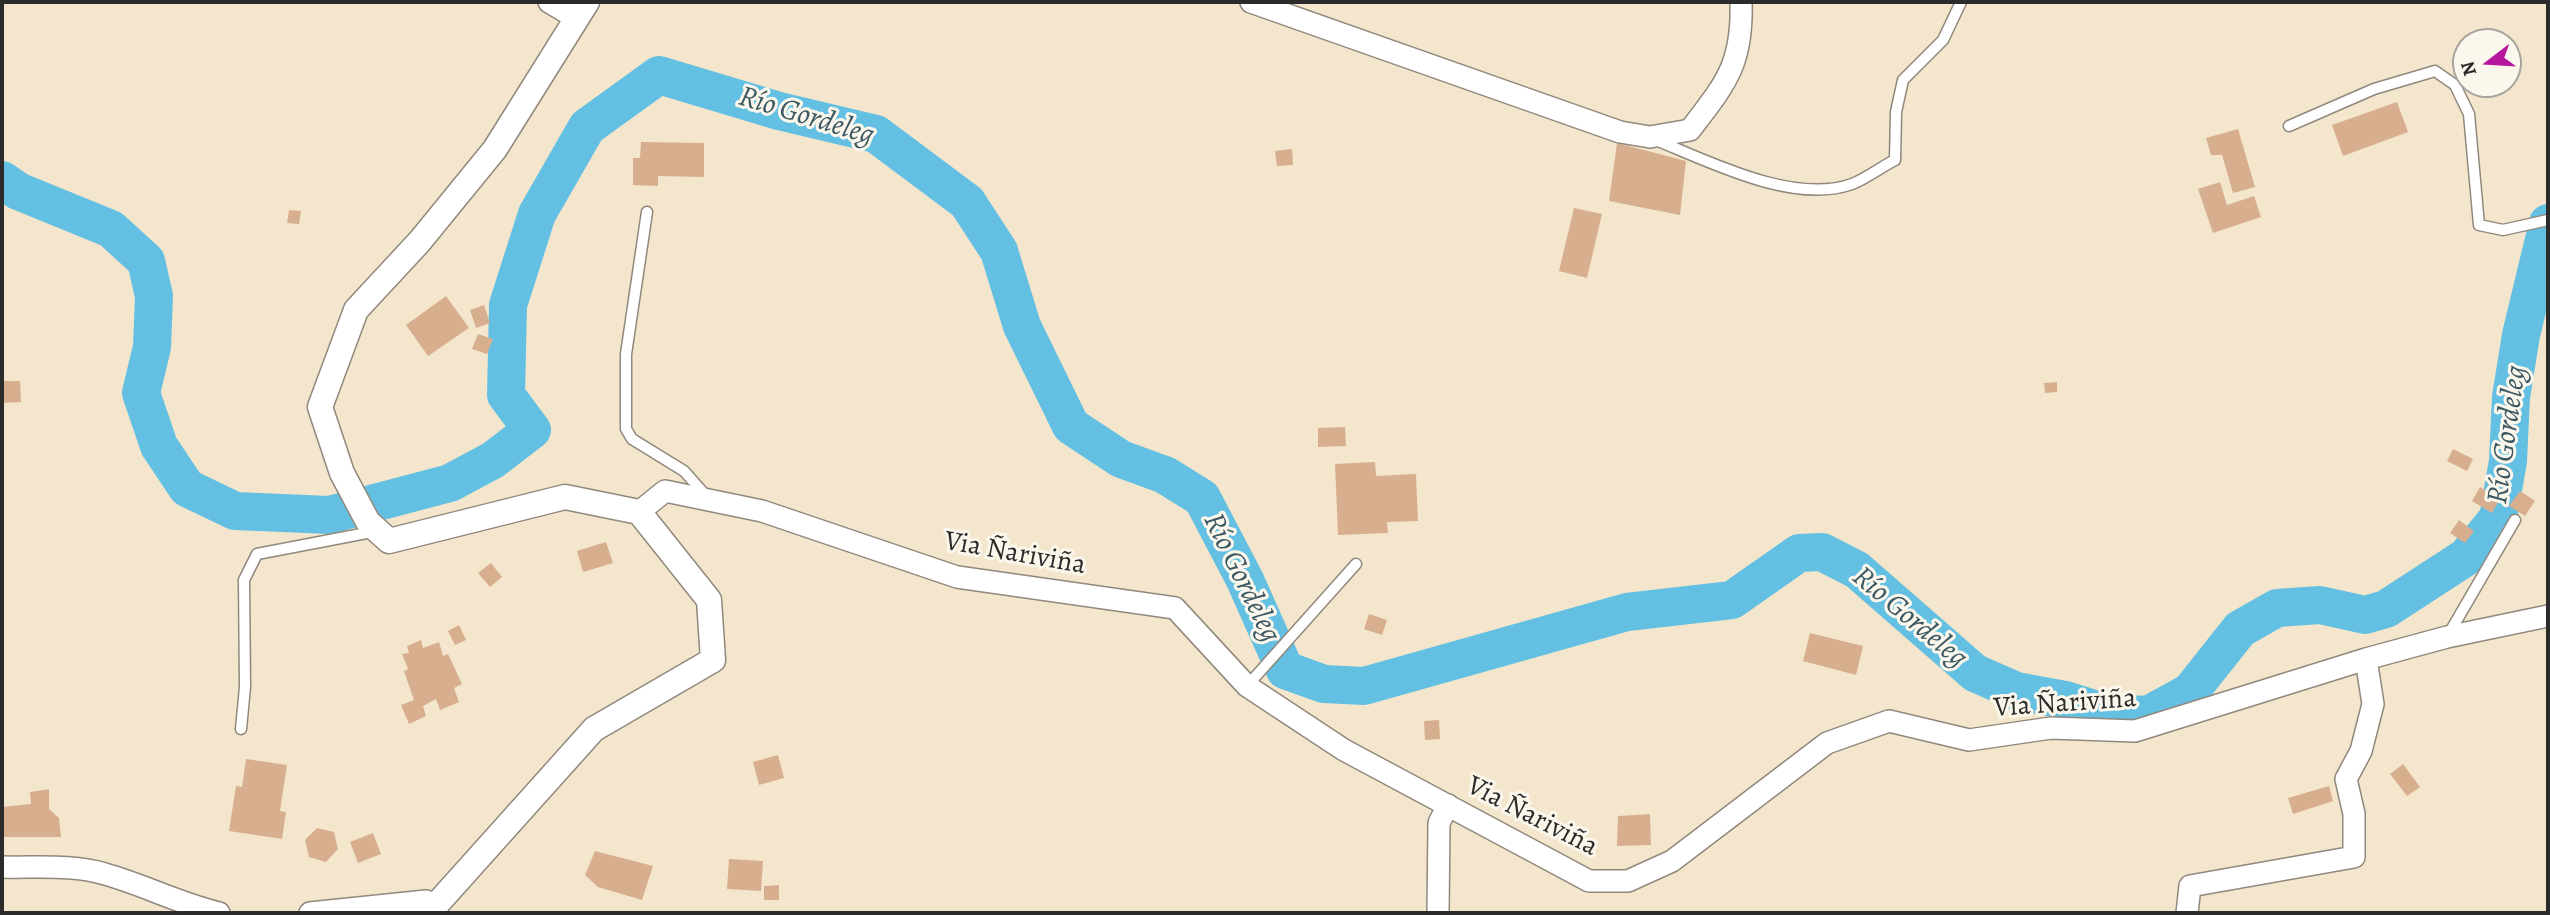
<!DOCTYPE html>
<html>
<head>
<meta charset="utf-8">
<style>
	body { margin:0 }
	#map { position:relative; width:2550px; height:915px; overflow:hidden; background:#f4e6cd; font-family:Alegreya,serif }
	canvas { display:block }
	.frame { position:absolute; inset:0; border:4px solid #2b2b2b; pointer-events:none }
	.north { position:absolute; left:2452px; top:28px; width:70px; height:70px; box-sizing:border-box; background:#fbf7ec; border:2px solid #a8a59f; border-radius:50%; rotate:253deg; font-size:19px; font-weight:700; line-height:28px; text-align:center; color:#2b2b2b }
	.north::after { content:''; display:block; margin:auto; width:24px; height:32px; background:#b5179e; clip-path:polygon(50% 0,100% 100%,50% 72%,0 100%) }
</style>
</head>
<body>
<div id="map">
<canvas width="2550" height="915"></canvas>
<div class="frame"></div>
<div class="north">N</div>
</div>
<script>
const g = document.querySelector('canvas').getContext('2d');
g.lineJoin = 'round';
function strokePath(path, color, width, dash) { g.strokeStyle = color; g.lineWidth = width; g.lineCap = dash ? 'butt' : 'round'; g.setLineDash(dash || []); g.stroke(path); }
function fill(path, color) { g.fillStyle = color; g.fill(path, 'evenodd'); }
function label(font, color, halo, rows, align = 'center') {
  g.font = font + ' Alegreya,serif'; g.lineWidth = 6; g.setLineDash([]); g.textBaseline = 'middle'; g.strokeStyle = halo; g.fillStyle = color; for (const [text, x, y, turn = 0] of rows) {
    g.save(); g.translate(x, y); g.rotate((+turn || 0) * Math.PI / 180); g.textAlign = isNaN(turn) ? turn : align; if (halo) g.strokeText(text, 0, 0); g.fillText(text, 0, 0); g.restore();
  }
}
strokePath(new Path2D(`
	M2,180L18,191L111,229L146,261L154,296L152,347L141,393L159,446L187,488L235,511L329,515L450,483L493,460L532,430L506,395L508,305L537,214L587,127L659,75L779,111L876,134L967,202L999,251L1022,326L1071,426L1121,459L1165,475L1202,498L1245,580L1285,670L1324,684L1364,686L1627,612L1732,600L1799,553L1822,552L1857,570L1975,673L2016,691L2065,700L2116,716L2150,714L2190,692L2240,629L2277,608L2320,605L2365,615L2386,609L2466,557L2498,518L2508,461L2511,397L2521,335L2548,223`), '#64c0e2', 38);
fill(new Path2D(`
	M2397,102L2408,132L2343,156L2332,125Z
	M2238,129L2255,187L2233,193L2222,155H2211L2206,138Z
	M641,142L704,143V177L658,176V186L633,185V158H640Z
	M1617,143L1686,161L1680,215L1609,201Z
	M1292,149L1293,165L1277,166L1275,151Z
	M2220,182L2227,205L2254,196L2261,217L2213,233L2198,189Z
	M1574,208L1602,214L1587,278L1559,271Z
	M289,210L301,211L299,224L287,223Z
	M446,296L469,328L428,356L406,325Z
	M484,305L490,323L476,328L470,310Z
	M478,334L493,339L487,354L472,349Z
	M2,381H20L21,402L2,403Z
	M2057,382V392L2045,393L2044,383Z
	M1345,427L1346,446L1318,447V428Z
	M2453,449L2473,459L2467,471L2447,461Z
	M1375,462L1376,476L1416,474L1418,521L1387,522L1388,533L1338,535L1335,464Z
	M2480,487L2500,499L2492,513L2472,501Z
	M2520,491L2535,501L2525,516L2509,506Z
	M2459,520L2474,531L2465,543L2450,533Z
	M606,542L613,563L583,572L577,551Z
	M491,563L502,577L490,587L478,573Z
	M1369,614L1387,620L1382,635L1364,629Z
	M459,625L466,640L455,645L448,631Z
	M1810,633L1863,646L1856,675L1803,661Z
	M421,640L423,648L439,642L443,656L448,654L462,684L454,688L459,702L440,710L436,699L423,706L426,716L409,724L401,705L414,700L404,671L408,669L402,654L409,653L407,646Z
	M1439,720L1440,739L1425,740L1424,721Z
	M778,755L784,778L759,785L753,762Z
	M246,759L287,765L280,811L286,812L282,839L229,831L236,786L242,787Z
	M2403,764L2420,787L2407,796L2390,774Z
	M2329,786L2333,801L2293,814L2288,798Z
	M49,789V809L59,818L61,837H2V807L31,804L30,792Z
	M1650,814L1651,845L1617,846L1618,816Z
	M317,828L334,832L338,849L326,862L309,857L305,840Z
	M373,833L381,854L358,863L350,842Z
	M595,851L653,866L642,900L598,887L585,875Z
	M729,859L763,861L761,891L727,889Z
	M779,885V900H764V886Z`), '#d7af8f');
const service = new Path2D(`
	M2289,126L2374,89L2435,71L2455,85L2469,114L2479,225L2503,230L2548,220
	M1656,140C1710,162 1794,205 1852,184C1867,178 1881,167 1895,160L1896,112L1903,80L1943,40L1961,2
	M647,212L626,354V429L632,439L684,471L708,498
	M2447,637L2515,520
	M1247,686L1356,564
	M241,729L245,687L244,580L257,554L377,531`);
const minor = new Path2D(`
	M549,2L576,18
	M1251,2L1620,132L1650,137L1690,130C1726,83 1743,64 1741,2
	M639,512L665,491L762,511L957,577L1175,608L1247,686L1344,750L1589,881H1628L1672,861L1827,743L1889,721L1969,740L2051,728L2135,731L2366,659L2447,637L2548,616
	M2,867C35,868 73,864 105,874C144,885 178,903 219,913
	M310,913L426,901L438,906
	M1438,913L1439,823L1448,805
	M2187,913L2190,886L2354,857V814L2346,779L2361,751L2373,704L2366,659`);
const tertiary = new Path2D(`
	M429,913L594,729L713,660L709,600L639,512L565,497L389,541L368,522L342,473L320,407L356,310L420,241L495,149L587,2`);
strokePath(service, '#90887c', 13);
strokePath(minor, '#90887c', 24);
strokePath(tertiary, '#90887c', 27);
strokePath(service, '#fff', 10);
strokePath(minor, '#fff', 21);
strokePath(tertiary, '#fff', 24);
label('28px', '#2b2b2b', '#fbf7ec', [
	["Via Ñariviña",1015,554,10],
	["Via Ñariviña",2065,704,-4],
	["Via Ñariviña",1532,817,27]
]);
label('italic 30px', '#3c5862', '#fbf7ec', [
	["Río Gordeleg",806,117,17],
	["Río Gordeleg",2508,435,-82],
	["Río Gordeleg",1241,578,64],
	["Río Gordeleg",1909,618,40]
]);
</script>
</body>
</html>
